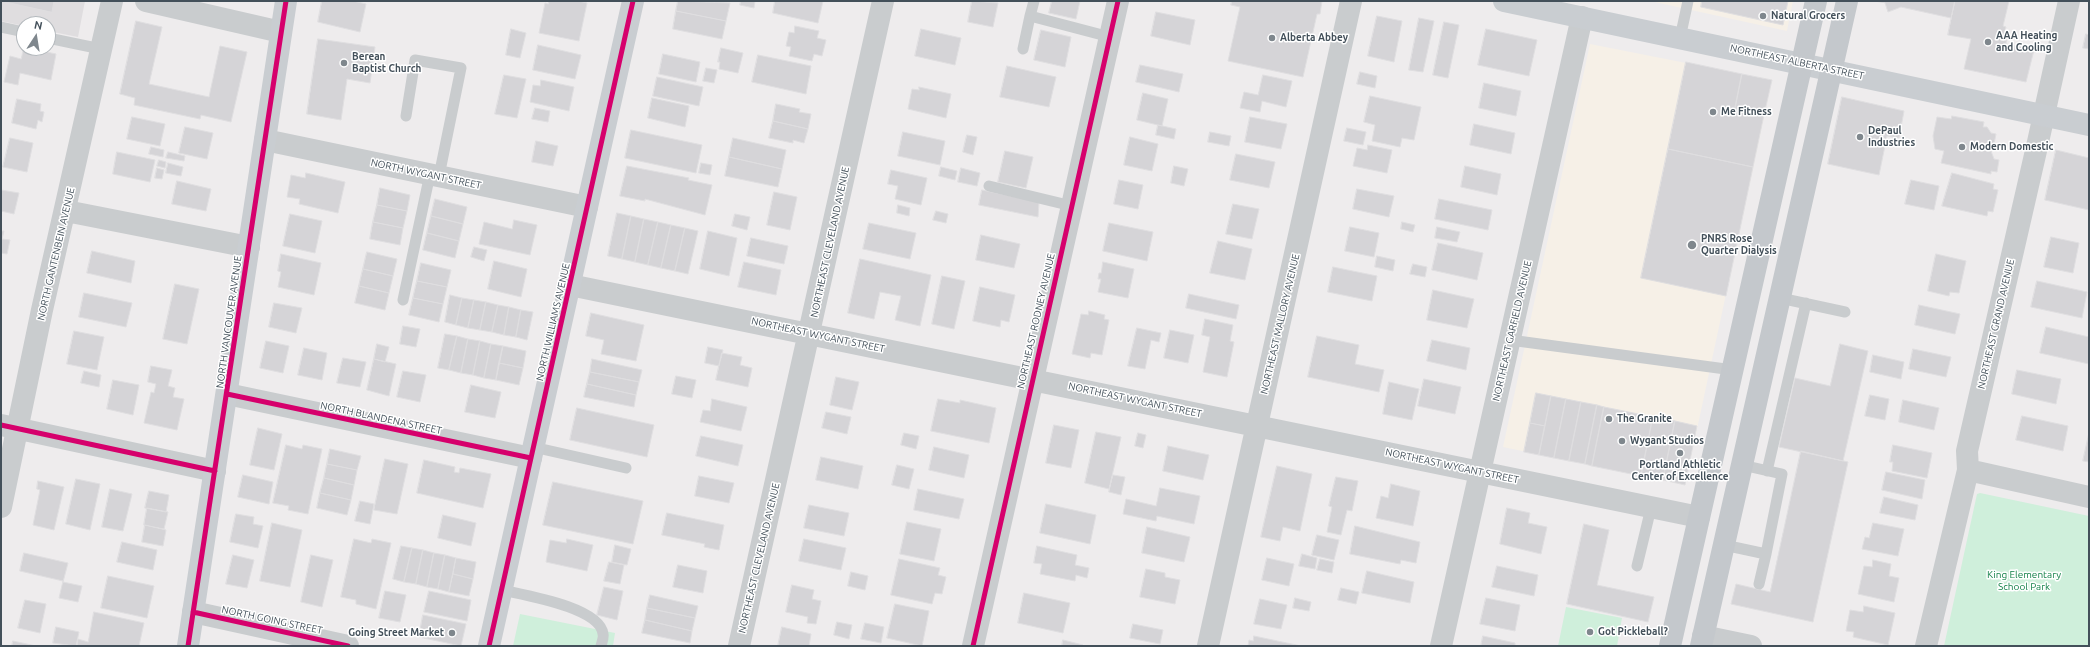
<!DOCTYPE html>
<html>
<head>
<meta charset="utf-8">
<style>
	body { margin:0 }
	#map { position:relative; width:2090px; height:647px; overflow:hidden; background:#eeeced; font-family:Ubuntu,sans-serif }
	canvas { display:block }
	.frame { position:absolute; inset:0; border:2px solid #43505a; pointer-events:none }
	.north { position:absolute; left:16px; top:16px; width:40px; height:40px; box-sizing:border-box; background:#fff; border:1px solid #b4b9bd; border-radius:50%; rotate:12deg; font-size:11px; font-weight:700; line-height:16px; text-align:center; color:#43505a }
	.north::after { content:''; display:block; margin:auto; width:14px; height:18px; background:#7f878d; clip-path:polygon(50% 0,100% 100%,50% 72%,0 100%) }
</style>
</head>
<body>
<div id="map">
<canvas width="2090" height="647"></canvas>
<div class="frame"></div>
<div class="north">N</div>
</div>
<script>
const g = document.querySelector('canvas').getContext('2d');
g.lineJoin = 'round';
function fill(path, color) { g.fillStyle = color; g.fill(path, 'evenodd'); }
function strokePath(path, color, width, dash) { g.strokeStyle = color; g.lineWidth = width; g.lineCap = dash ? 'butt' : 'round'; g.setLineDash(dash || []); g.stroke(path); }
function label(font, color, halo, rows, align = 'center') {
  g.font = font + ' Ubuntu,sans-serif'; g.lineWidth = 3; g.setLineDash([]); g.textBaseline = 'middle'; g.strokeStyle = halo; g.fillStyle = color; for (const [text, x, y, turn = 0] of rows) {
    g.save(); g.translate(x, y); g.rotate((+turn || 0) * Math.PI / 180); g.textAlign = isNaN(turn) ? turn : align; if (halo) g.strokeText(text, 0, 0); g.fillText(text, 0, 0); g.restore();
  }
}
fill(new Path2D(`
	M1650,1H1793L1787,31Z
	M1590,44L1772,80L1685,485L1503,447Z`), '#f6f0e7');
fill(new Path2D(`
	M1,1H85L78,37L48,31V24H24V26L1,21Z`), '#dfdddf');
fill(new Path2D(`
	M1980,493L2089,516V646H1944L1977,494Z
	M1566,607L1622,618L1617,646H1558Z
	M520,614L615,633L613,646H513Z`), '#cfefdb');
const building = new Path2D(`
	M1,1H54L52,12Z
	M322,1H353L366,4L360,32L318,22Z
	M549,1H578L587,3L579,41L539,33L545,3L548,4Z
	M678,1L730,3L726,21L676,11Z
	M741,1H755L754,8L740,5Z
	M775,1H823L818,23L773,13Z
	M972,1L998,3L993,27L968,22Z
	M1052,1H1080L1076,19L1049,13Z
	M1232,1H1322L1320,14H1317L1303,77L1228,61L1240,7L1231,5Z
	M1702,1H1788L1783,25L1701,7Z
	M1874,1H1955L1951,18L1901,7L1888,12L1885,3Z
	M1955,1H2009L2003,26L2006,27L2003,37L2007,38L2006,44L2034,50L2026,82L1964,69L1971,39L1948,35Z
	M676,11L726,21L722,39L673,29Z
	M1156,12L1195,20L1190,45L1151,36Z
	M1377,16L1402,21L1394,62L1368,56Z
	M1419,18L1434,21L1423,72L1409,70Z
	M136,21L162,27L149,84L209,97L220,46L247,52L231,122L201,115L200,119L134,105L135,98L120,94Z
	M1444,22L1459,25L1448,78L1433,75Z
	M795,26L819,31L817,38L826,40L822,56L814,54L812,61L789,56L791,47L786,46L789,32L794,33Z
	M511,29L526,33L520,58L506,55Z
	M921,29L961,38L955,65L915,56Z
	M1486,29L1537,40L1529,76L1478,65Z
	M1041,30L1071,37L1065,67L1034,60Z
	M2086,34L2089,35V49L2083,48Z
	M318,39L375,47L370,83L347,79L341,120L307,114Z
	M538,45L581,55L575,79L533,70Z
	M24,47L56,54L51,80L20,73L18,85L4,82L10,56L21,59Z
	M721,48L743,53L738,73L719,69L720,62H718Z
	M663,54L700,62L696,82L659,74Z
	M758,55L811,66L806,94L752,82Z
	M1686,62L1742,74L1735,109L1764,115L1753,167L1668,149Z
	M1140,65L1183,74L1179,92L1136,82Z
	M1007,66L1056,77L1049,107L1000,97Z
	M706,68L717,70L714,83L703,81Z
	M1360,72L1377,76L1375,88L1357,84Z
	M1742,74L1772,80L1764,115L1735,109Z
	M504,75L526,79L517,118L495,114Z
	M1263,75L1292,81L1286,107L1262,101L1260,112L1240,108L1244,92L1258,95Z
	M657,77L703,87L699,106L653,96Z
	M541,80L574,87L569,111L530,102L533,85L540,86Z
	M1484,83L1521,91L1516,116L1479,108Z
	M919,87L951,94L946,118L908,109L912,89L919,90Z
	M1143,93L1168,99L1162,126L1137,120Z
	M1370,96L1421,107L1414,140L1402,138L1400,147L1372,141L1375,125L1364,122Z
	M1842,97L1904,111L1899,138L1887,136L1879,175L1828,164Z
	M652,98L689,106L685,127L648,118Z
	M17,99L41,104L40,111L44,112L42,122L38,120L36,129L12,123Z
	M776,104L800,109L799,112L811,114L808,129L773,121Z
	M535,108L550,111L548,122L532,119Z
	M1952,116L1984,122L1983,127H1987L1991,133L1996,134L1994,144L1988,143L1994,159L1999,160L1997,172L1991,171V174L1941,163L1944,151L1935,149L1933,136L1937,117L1951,119Z
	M132,117L165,124L160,146L127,139Z
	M1250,117L1287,124L1281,149L1245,142Z
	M773,121L808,129L804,143L793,140V143L769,138Z
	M1474,124L1515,133L1511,154L1470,145Z
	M1158,125L1176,129L1174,139L1156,135Z
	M185,127L213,133L207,159L179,153Z
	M1347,128L1366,132L1363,145L1344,141Z
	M631,130L702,145L696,173L625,158Z
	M903,132L945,141L940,165L898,156Z
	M1210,132L1231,136L1229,146L1208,142Z
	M967,135L977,137L973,155L963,152Z
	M1130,137L1158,144L1152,171L1124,165Z
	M10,138L33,143L27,172L3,167Z
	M733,138L786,150L782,169L729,157Z
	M536,141L558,146L553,166L532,162Z
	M1368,145L1392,150L1387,173L1353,166L1357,148L1367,150Z
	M151,147L164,150L163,157L149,154Z
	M1668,149L1753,167L1726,296L1641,278Z
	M2056,150L2089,158V210L2045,200Z
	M1005,151L1033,157L1026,188L998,182Z
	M117,152L155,160L150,182L113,174Z
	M168,152L185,156L184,161L166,158Z
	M1236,154L1275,162L1269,188L1230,180Z
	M729,157L782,169L778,187L725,176Z
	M159,160L166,162L165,168L157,166Z
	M168,163L183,167L181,176L166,173Z
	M701,163L712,165L710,175L699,173Z
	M627,166L689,178L688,180L712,185L705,215L645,199V201L620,196Z
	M1174,166L1188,169L1184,186L1171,183Z
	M1465,166L1501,174L1497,195L1461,187Z
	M941,167L957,171L955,180L939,176Z
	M157,168L164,170L162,179L155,178Z
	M961,168L980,173L977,186L958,182Z
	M891,170L927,178L921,205L895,199L898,186L888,184Z
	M306,173L345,182L338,213L299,204L300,199L287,197L291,175L305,178Z
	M1952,173L1994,184L1993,189L1998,190L1993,212L1988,211L1987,216L1942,206Z
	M1119,180L1143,185L1138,209L1114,204Z
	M1911,180L1939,186L1934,210L1905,204Z
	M177,181L211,189L206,211L172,204Z
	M380,188L410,195L407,211L377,205Z
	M1357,189L1394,196L1389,217L1353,209Z
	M1,190L19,193L14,214L1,211Z
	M982,190L1039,202L1038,217L979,205Z
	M774,192L797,197L790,230L767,225Z
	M435,199L467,207L463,224L431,216Z
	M1439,199L1492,210L1488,230L1435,219Z
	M1233,204L1259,209L1252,239L1226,234Z
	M377,205L407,211L403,228L373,222Z
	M898,205L910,208L909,216L897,213Z
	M936,211L948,214L946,223L933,220Z
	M617,213L631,216L622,259L608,256Z
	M290,214L322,221L315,253L283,246Z
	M735,214L750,217L747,230L732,226Z
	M431,216L463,224L459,241L427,233Z
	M631,216L644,219L635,262L622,259Z
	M644,219L658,222L648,265L635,262Z
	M514,220L537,225L530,255L479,244L484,222L512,229Z
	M373,222L403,228L400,245L370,239Z
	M658,222L671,225L661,268L648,265Z
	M1402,222L1415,225L1413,232L1401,229Z
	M869,223L916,233L910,259L863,249Z
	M1109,223L1153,232L1147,261L1103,251Z
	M671,225L685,228L675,271L661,268Z
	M1350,227L1379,233L1374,257L1345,251Z
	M1437,227L1460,232L1457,242L1435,238Z
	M685,228L698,231L688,274L675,271Z
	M1,231H4L2,239L10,240L7,254L1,253Z
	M708,231L737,238L729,276L700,269Z
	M427,233L459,241L455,258L423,250Z
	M981,235L1020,244L1014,268L976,260Z
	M2051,237L2079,243L2073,273L2044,267Z
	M751,238L788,246L784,264L747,256Z
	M1218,241L1252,249L1245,280L1210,273Z
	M1438,243L1483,253L1477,280L1432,270Z
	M474,247L487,250L484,261L471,257Z
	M92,251L135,261L131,283L87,273Z
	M367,252L397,259L393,276L363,269Z
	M281,254L321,263L314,295L278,287L281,272L278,271Z
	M1936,254L1966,261L1959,293L1950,292L1949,296L1928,291Z
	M1377,256L1395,260L1393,271L1375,267Z
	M860,259L931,275L920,326L895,320L901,296L880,292L874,319L848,313Z
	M494,261L527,269L521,297L488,289Z
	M744,262L781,270L776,295L738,287Z
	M1103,262L1134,269L1128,298L1098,292L1101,279H1098L1099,273H1101Z
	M421,263L451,270L447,287L417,281Z
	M1413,264L1427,267L1425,277L1410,274Z
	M1333,267L1377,276L1372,301L1328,292Z
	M363,269L393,276L389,293L359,286Z
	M942,276L965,281L954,329L932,324Z
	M417,281L447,287L443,304L413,298Z
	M2037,281L2087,292L2082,318L2031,307Z
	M175,284L199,289L187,344L163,339Z
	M359,286L389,293L385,310L355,303Z
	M980,287L1015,295L1009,322L1001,320L1000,327L973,321Z
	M1433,290L1474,299L1467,328L1427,320Z
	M84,293L132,303L126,327L79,317Z
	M1189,294L1239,305L1236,319L1186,308Z
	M450,295L462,298L456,325L445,322Z
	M413,298L443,304L439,322L409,315Z
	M462,298L474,300L468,328L456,325Z
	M474,300L486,302L480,330L468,328Z
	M486,302L498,305L492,332L480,330Z
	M274,303L302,308L296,333L269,327Z
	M498,305L509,307L504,335L492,332Z
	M1919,305L1960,314L1955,334L1915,325Z
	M509,307L521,310L516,337L504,335Z
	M521,310L533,312L527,340L516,337Z
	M1089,311L1105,315L1104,319L1109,320L1102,355L1091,353L1090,358L1072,354L1081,314L1088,315Z
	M591,313L644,325L636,361L601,354L604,340L586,336Z
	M1205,319L1233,325L1230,341L1234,342L1227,377L1203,372L1210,337L1202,335Z
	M403,326L420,329L416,347L400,344Z
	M2046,327L2089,337V364L2040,353Z
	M1137,328L1161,333L1159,342L1151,340L1145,369L1128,366Z
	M1170,330L1194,335L1188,363L1164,358Z
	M74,331L104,337L97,370L67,364Z
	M445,334L457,336L449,370L438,368Z
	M457,336L468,339L461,373L449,370Z
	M1317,336L1359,345L1355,364L1384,370L1379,392L1308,377Z
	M468,339L480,341L473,375L461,373Z
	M1432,340L1470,348L1466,370L1427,361Z
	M266,341L289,346L283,373L260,368Z
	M480,341L491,344L484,378L473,375Z
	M377,344L389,347L385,362L374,359Z
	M491,344L503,346L496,380L484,378Z
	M1840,344L1868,351L1843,461L1779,447L1795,378L1830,386Z
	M503,346L526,351L523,368L499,363Z
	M708,347L723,350L719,366L705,363Z
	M304,348L327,353L322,380L298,375Z
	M1913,349L1951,357L1946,377L1909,369Z
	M722,353L742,357L740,365L752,368L748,387L716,380Z
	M1873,355L1904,362L1901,379L1870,372Z
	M343,358L366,362L360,387L337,383Z
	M374,359L396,364L389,396L367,390Z
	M592,359L642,370L639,382L590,372Z
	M499,363L523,368L519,385L496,380Z
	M151,366L172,370L168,386L175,388L173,397L184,399L177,430L144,423L151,392L154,393L156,384L148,382Z
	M2017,370L2061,379L2056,404L2012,394Z
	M84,371L101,375L99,387L81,383Z
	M403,371L426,375L420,402L397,397Z
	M590,372L639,382L636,395L587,384Z
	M676,376L696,380L692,398L672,394Z
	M836,377L859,382L852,410L830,405Z
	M1424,379L1461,387L1455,414L1418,406Z
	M113,380L139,385L133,415L107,409Z
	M1389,382L1419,389L1412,420L1383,414Z
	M587,384L636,395L634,407L584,397Z
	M471,385L501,392L495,418L465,412Z
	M1536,393L1551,396L1545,426L1530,423Z
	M1870,395L1889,399L1885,420L1865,416Z
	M1551,396L1566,399L1554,458L1539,455Z
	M712,399L747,407L741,431L700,422L703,410L710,411Z
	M938,399L960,403V400L996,408L989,443L931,431Z
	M1566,399L1581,402L1569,461L1554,458Z
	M1903,400L1939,408L1934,430L1899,422Z
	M1581,402L1597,405L1585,464L1569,461Z
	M1597,405L1604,407L1592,466L1585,464Z
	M1604,407L1653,417L1641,476L1592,466Z
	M577,408L654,425L647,457L570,440Z
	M826,412L851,417L847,434L822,428Z
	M2022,416L2068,426L2063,451L2016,440Z
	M1653,417L1675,421L1663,480L1641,476Z
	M1675,421L1697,426L1685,485L1663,480Z
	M1530,423L1545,426L1539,455L1524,452Z
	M1054,425L1079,430L1071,468L1046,463Z
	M258,428L282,434L274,470L250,465Z
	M1096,432L1121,437L1109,489L1085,483Z
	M904,433L919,436L916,449L901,445Z
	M1138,433L1146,435L1143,448L1135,446Z
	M2089,433V462L2083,461Z
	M701,436L743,445L738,466L696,456Z
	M286,445L302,449L303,445L322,449L308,514L288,510L289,506L273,503Z
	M1893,445L1932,453L1927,478L1892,471L1893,462H1890Z
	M1168,446L1209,455L1203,480L1163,471Z
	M934,447L969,455L964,478L929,470Z
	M330,449L361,456L357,470L327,464Z
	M1801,451L1848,462L1813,622L1731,604L1736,584L1770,592Z
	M821,457L863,466L858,489L816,480Z
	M385,459L408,464L397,514L374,510Z
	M424,460L455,467L454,472L459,473L460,468L491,474L483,508L417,493Z
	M327,464L357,470L354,485L324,478Z
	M897,465L914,469L909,489L892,485Z
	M1277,466L1312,474L1300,531L1283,527L1280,541L1261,537Z
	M1886,472L1925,480L1922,499L1882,490Z
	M243,475L273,482L269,504L238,497Z
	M1113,475L1125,477L1121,495L1109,492Z
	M699,476L734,483L729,503L695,496Z
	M1336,477L1358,481L1352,511L1347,510L1341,535L1327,532L1332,507L1329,506Z
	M324,478L354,485L351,500L320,493Z
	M76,479L100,484L90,530L66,524Z
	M38,481L64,487L54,530L33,525L40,490L37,489Z
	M553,482L643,501L633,544L543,525Z
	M1391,484L1420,491L1413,526L1376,518L1381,496L1388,498Z
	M1160,488L1200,496L1194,524L1157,516L1156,521L1123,514L1126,499L1156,506Z
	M110,489L132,494L123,531L102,527Z
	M918,489L964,499L959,519L914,510Z
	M149,491L169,495L166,512L145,508Z
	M320,493L351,500L347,515L317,508Z
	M1884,497L1918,505L1915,520L1880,513Z
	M360,501L374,504L370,524L355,521Z
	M1046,504L1096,515L1090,544L1040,533Z
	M809,505L849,513L844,536L804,528Z
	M147,508L168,512L164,529L144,525Z
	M1507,508L1530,513L1528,523L1547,527L1541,554L1500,544Z
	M667,513L724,525L719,550L704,547L705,544L662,535Z
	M236,514L254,517L253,524L263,526L258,548L230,542Z
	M443,515L476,523L471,546L438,538Z
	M907,522L941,529L934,561L900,554Z
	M272,523L302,530L290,587L260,581Z
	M1873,523L1904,529L1898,556L1862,549L1865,537L1869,538Z
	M1584,524L1609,530L1597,585L1654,597L1648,622L1567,604Z
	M145,525L166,530L163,546L142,542Z
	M1355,526L1420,542L1416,563L1401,560L1400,564L1350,554Z
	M1147,527L1190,537L1184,562L1142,553Z
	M1317,535L1339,540L1334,560L1312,555Z
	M354,539L371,543L372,539L391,543L376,609L356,604V600L341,597Z
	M567,539L593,545L587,571L546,562L550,540L566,543Z
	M804,539L846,548L841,570L799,561Z
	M122,542L157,550L153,570L117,562Z
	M615,545L631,549L627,565L612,562Z
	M401,546L412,548L404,582L393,579Z
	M1037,546L1077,555L1075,565L1089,568L1087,578L1076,575L1075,581L1040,574L1042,564L1034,563Z
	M412,548L423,550L416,584L404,582Z
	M423,550L434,553L427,587L416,584Z
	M24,553L68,563L63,582L82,586L78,602L59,598L63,581L20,571Z
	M434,553L445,555L438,589L427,587Z
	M1302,554L1317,558L1315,569L1299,566Z
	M233,555L254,560L247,588L226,584Z
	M311,555L333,560L322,607L301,602Z
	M445,555L456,558L449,592L438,589Z
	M456,558L476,562L473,579L453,574Z
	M1267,558L1294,564L1289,586L1262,580Z
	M899,559L940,568L938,575L946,577L942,594L935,593L932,604L891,595Z
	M1320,559L1334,562L1332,573L1317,570Z
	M1873,560L1891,564L1889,576L1899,578L1894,602L1858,594L1864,566L1872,567Z
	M609,562L624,565L620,584L604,581Z
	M678,565L707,571L703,593L673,587Z
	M1497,566L1538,575L1534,596L1492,587Z
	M1146,569L1165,573V577L1180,580L1175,604L1140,597Z
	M1367,571L1414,582L1410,603L1362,593Z
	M851,572L868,576L865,590L848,586Z
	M453,574L473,579L469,596L449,592Z
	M108,576L154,586L147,618L101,608Z
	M792,585L814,590L812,599L821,601L816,624L807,623L808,617L786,612Z
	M604,587L623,591L617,620L597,615Z
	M1341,588L1359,592L1356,604L1338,600Z
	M385,591L406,595L400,622L379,618Z
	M429,591L471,600L467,621L424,612Z
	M1024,593L1070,603L1063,633L1018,623Z
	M650,595L698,606L695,618L647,608Z
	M1295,598L1311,602L1309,611L1293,608Z
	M1486,598L1520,605L1515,631L1480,624Z
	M1260,599L1287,605L1281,629L1254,624Z
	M25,600L46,604L40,633L18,628Z
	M895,604L929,611L922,646L887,638Z
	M1864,606L1895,613L1888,645L1853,637L1854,632L1846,631L1850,610L1863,612Z
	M647,608L695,618L692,631L645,620Z
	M94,612L144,623L139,646H77L78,639L88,642Z
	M423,615L466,624L461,646L419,637Z
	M645,620L692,631L690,643L642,633Z
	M837,622L852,625L849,639L834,635Z
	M865,623L884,627L881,643L861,639Z
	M1133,624L1163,630L1160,644L1130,638Z
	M56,627L79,632L76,646L53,643Z
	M782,627L811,634L809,646H778Z
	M1254,636L1301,646H1248L1249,640L1253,641Z
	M1483,636L1515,643V646H1481Z
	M1063,640L1083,645V646H1062Z
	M13,641L36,646H12Z`);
fill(building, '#d5d4d7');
strokePath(building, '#dfdee0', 1);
strokePath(new Path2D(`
	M1034,1L1030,16L1110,37
	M1,27L24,32
	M48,38L101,49
	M1680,38L1688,1
	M1023,49L1030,16
	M406,116L415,60L461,68L439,176
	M989,186L1072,206
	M1780,298L1845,312
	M403,300L430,174
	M1510,340L1733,370
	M533,447L626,468
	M1767,471L1806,303
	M1724,545L1766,554L1782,474L1742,465
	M1637,566L1651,508
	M1759,584L1766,554
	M502,590C523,595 600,607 603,634C604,637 602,642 601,646`), '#c9ccce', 11);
strokePath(new Path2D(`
	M146,1L281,32
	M265,140L587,207
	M66,211L249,247
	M570,285L1699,517
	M227,394L531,458
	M1,425L215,471
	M1968,470L2089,497
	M1,507L42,310L112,1
	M193,612L348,646
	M1703,636L1751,646
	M739,646L883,1
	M973,646L1118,1
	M1208,646L1351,1
	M1441,646L1582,17
	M1926,646L1968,470L1967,451L2038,142L2069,1`), '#c9ccce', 22);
strokePath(new Path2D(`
	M1504,1L2089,125
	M188,646L286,1
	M489,646L633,1`), '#c9cdd1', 22);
strokePath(new Path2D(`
	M1670,646L1816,1
	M1701,646L1847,1`), '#c4c8cc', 22);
strokePath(new Path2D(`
	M227,394L531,458
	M1,425L215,471
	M193,612L348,646
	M188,646L286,1
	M489,646L633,1
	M973,646L1118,1`), '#d6006c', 5);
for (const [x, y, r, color] of [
	[1763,16,4,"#7f878d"],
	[1272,38,4,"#7f878d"],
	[1988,42,4,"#7f878d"],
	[344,63,4,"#7f878d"],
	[1713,112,4,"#7f878d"],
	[1860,137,4,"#7f878d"],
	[1962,147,4,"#7f878d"],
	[1692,245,5,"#7f878d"],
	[1609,419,4,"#7f878d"],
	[1622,441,4,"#7f878d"],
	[1680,453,4,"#7f878d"],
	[1590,632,4,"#7f878d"],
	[452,633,4,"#7f878d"]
]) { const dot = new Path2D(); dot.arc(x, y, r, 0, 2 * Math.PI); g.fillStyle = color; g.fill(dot); strokePath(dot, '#fff', 1.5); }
label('bold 10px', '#43505a', '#fff', [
	["Natural Grocers",1771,16],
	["AAA Heating",1996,36],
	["and Cooling",1996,48],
	["Alberta Abbey",1280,38],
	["Berean",352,57],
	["Baptist Church",352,69],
	["Me Fitness",1721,112],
	["DePaul",1868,131],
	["Industries",1868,143],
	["Modern Domestic",1970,147],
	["PNRS Rose",1701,239],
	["Quarter Dialysis",1701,251],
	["The Granite",1617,419],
	["Wygant Studios",1630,441],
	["Portland Athletic",1680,465,"center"],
	["Center of Excellence",1680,477,"center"],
	["Got Pickleball?",1598,632],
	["Going Street Market",444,633,"right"]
], 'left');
label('10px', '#43505a', '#fff', [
	["NORTHEAST ALBERTA STREET",1797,62,12],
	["NORTH WYGANT STREET",426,174,12],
	["NORTHEAST CLEVELAND AVENUE",830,242,-78],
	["NORTH GANTENBEIN AVENUE",56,254,-77],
	["NORTHEAST RODNEY AVENUE",1036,321,-77],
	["NORTH VANCOUVER AVENUE",229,322,-82],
	["NORTH WILLIAMS AVENUE",553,322,-77],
	["NORTHEAST MALLORY AVENUE",1280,324,-77],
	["NORTHEAST GRAND AVENUE",1996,324,-77],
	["NORTHEAST GARFIELD AVENUE",1512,331,-77],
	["NORTHEAST WYGANT STREET",818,335,12],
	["NORTHEAST WYGANT STREET",1135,400,12],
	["NORTH BLANDENA STREET",381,418,12],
	["NORTHEAST WYGANT STREET",1452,466,12],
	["NORTHEAST CLEVELAND AVENUE",759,558,-77],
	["NORTH GOING STREET",272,620,12]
]);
label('10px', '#107f46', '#fff', [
	["King Elementary",2024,575],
	["School Park",2024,587]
]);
</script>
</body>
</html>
